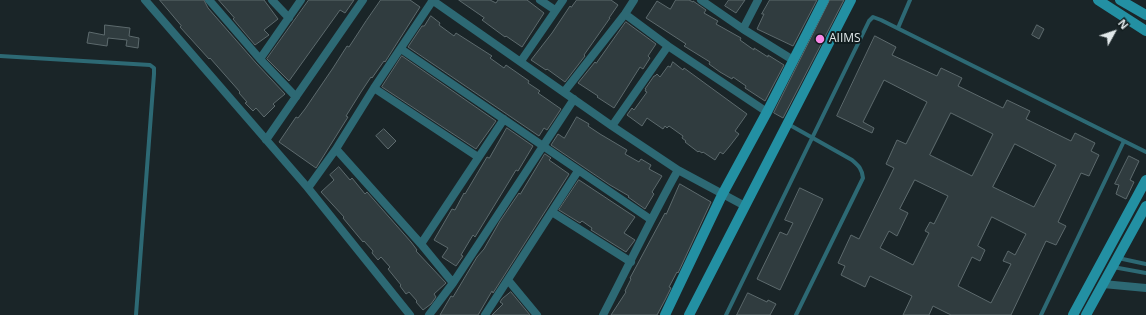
<!DOCTYPE html>
<html>
<head>
<meta charset="utf-8">
<style>
	body { margin:0 }
	#map { position:relative; width:1146px; height:315px; overflow:hidden; background:#1a2528; font-family:"Open Sans",sans-serif }
	canvas { display:block }
	.north { position:absolute; left:1094px; top:12px; width:40px; height:40px; -webkit-text-stroke:3px #111c1e; paint-order:stroke; rotate:50deg; font-size:11px; font-weight:700; line-height:16px; text-align:center; color:#e1e8ea }
	.north::after { content:''; display:block; margin:auto; width:14px; height:18px; background:#e1e8ea; clip-path:polygon(50% 0,100% 100%,50% 72%,0 100%) }
</style>
</head>
<body>
<div id="map">
<canvas width="1146" height="315"></canvas>
<div class="north">N</div>
</div>
<script>
const g = document.querySelector('canvas').getContext('2d');
g.lineJoin = 'round';
function fill(path, color) { g.fillStyle = color; g.fill(path, 'evenodd'); }
function strokePath(path, color, width, dash) { g.strokeStyle = color; g.lineWidth = width; g.lineCap = dash ? 'butt' : 'round'; g.setLineDash(dash || []); g.stroke(path); }
function label(font, color, halo, rows, align = 'center') {
  g.font = font + ' "Open Sans",sans-serif'; g.lineWidth = 4; g.setLineDash([]); g.textBaseline = 'middle'; g.strokeStyle = halo; g.fillStyle = color; for (const [text, x, y, turn = 0] of rows) {
    g.save(); g.translate(x, y); g.rotate((+turn || 0) * Math.PI / 180); g.textAlign = isNaN(turn) ? turn : align; if (halo) g.strokeText(text, 0, 0); g.fillText(text, 0, 0); g.restore();
  }
}
const building = new Path2D(`
	M160,0H204L208,8L256,63L285,94L273,104L275,106L264,117L256,108L253,111L245,103L247,102L239,93L240,92L210,58L209,59L180,27L181,26Z
	M219,0H264L278,19L264,30L269,35L255,45L233,19L234,18Z
	M309,0H354L345,13L340,10L289,81L267,59Z
	M381,0H410L420,7L385,62L384,61L372,78L371,77L361,92L346,116L348,117L316,168L279,142L296,117L298,118L305,109L333,68L347,46L349,47L366,21Z
	M459,0H490L496,3L498,0H527L544,13L522,47L506,36L505,37L482,20L484,18Z
	M577,0H611L618,5L609,18H610L584,55L585,56L565,82L547,69L546,70L531,60L552,33L570,6L571,7Z
	M676,0H689L693,2V1L706,10L704,13L718,21L716,24L741,38L740,40L754,50V48L768,57V55L784,65L765,101L745,88L746,86L733,77L732,79L720,72L709,64L710,62L684,46L686,44L646,18L657,1L670,9Z
	M729,0H745L736,13L725,6Z
	M770,0H817L793,46L757,29L764,14H762Z
	M830,0H844L783,118L774,113Z
	M431,16L440,23L439,25L454,36L456,33L492,56L490,58L504,68L506,65L529,81L528,83L540,91L538,93L561,109L547,130L544,128L539,136L408,47L422,26H424Z
	M626,22L656,44L648,56L650,58L643,69L640,67L614,108L597,97L598,96L578,83L595,62L596,63Z
	M105,25L130,28L129,36L139,38L138,48L126,46L127,40L108,38L107,46L87,43L89,32L104,35Z
	M1037,25L1044,29L1039,39L1032,35Z
	M875,36L896,47L892,55L937,76L941,68L962,78L958,86L1003,108L1007,100L1030,111L1026,119L1071,141L1075,133L1095,143L1091,151L1099,155L1089,176L1081,173L1058,222L1066,226L1056,245L1046,241L1011,315H951L933,306L929,315H903L912,296L870,276L865,287L841,275L845,266L838,263L851,235L859,239L894,168L886,164L897,140L906,144L927,102L884,80L863,122L874,128L872,133L837,116ZM951,113L993,134L972,176L930,155ZM1015,144L1056,165L1034,207L993,187ZM915,180L948,196L934,224L930,222L925,231L929,233L913,265L880,248L889,231L897,236L908,213L900,209ZM992,217L1026,234L1015,255L1008,251L1003,261L1011,264L991,303L958,286L972,257L980,261L985,250L978,246Z
	M402,56L496,121L476,149L382,87Z
	M673,62L683,70L684,68L747,114L735,131L739,134L729,147L723,154L720,152L715,160L703,152L702,153L699,151L698,152L685,142L686,141L682,138L683,136L669,126L667,128L665,126L663,129L647,118L642,126L627,115L632,108L634,110L647,92L645,91L646,89H645L654,76H655L657,74L660,77L668,66L670,67Z
	M577,117L589,124L588,126L600,134L627,150L625,154L639,162L641,159L651,165L649,169L662,176L652,192L654,194L645,209L628,197L629,196L610,185L551,145L558,134L564,138Z
	M507,128L533,146L518,171L516,170L510,180L475,237L473,235L461,255L463,256L456,266L442,257L448,248L434,240L452,209L455,210L464,193L465,194L487,157L489,158Z
	M384,129L396,141L388,149L376,136Z
	M545,154L551,158L549,160L569,174L493,293L492,291L478,315H440L451,296L453,297L477,257L484,249L500,221L519,193L520,194Z
	M1129,156L1139,161L1130,180L1134,182L1126,199L1116,194L1119,185L1115,184Z
	M339,167L350,180L352,178L365,194L367,192L411,242L417,250L416,251L446,283L434,294L436,297L431,304L423,310L416,302L417,301L409,292L406,294L400,286L401,285L388,269L390,267L381,257L378,260L372,253L373,251L364,241L363,242L343,218L344,217L321,192L334,180L330,175Z
	M579,180L635,217L624,233L635,240L626,252L591,230L592,228L582,221L580,223L559,210Z
	M680,184L711,202L678,273L677,272L669,287L671,288L665,300L657,315H611L626,292L625,291L631,279L630,278L665,213L666,214Z
	M800,188L823,199L780,290L757,279L780,232L787,235L793,223L785,220Z
	M511,292L530,315H492L503,304L500,302L502,299Z
	M748,293L767,302L768,300L776,304L770,315H737Z`);
fill(building, '#303c3f');
strokePath(building, '#5d6a6d', 1);
strokePath(new Path2D(`
	M898,28L910,0
	M0,56L150,65L154,68V74L136,315
	M788,124L852,160C859,166 862,169 863,178L796,315
	M1118,258L1146,264
	M1113,267L1146,273
	M726,315L869,21L873,17L881,20L1146,152
	M1041,315L1124,141`), '#2d6974', 4);
strokePath(new Path2D(`
	M145,0L308,188L410,315
	M209,0L260,59L296,97
	M272,0L289,18
	M432,0L612,126L678,170L745,206
	M540,0L555,10
	M701,0L743,29L793,60
	M625,14L668,46L767,112
	M743,29L758,0
	M401,49L650,219
	M260,59L301,0
	M521,61L563,0
	M374,88L478,157
	M564,92L625,14L634,0
	M612,126L668,46
	M266,140L363,0
	M336,149L421,244L453,283
	M308,188L336,149L374,88L433,0
	M552,212L631,262
	M421,244L504,119
	M508,280L537,315
	M1103,284L1146,288
	M429,315L453,283L574,99
	M485,315L578,171
	M603,315C628,267 651,218 678,170`), '#2d6974', 8);
strokePath(new Path2D(`
	M1098,0L1146,31
	M1120,0L1146,15
	M665,315L722,195L767,112L824,0
	M689,315L851,0
	M1073,315L1146,180
	M1086,315L1146,206`), '#2390a3', 10);
for (const [x, y, r, color] of [
	[820,39,5,"#fa87e6"]
]) { const dot = new Path2D(); dot.arc(x, y, r, 0, 2 * Math.PI); g.fillStyle = color; g.fill(dot); strokePath(dot, '#111c1e', 1.5); }
label('12px', '#e1e8ea', '#111c1e', [
	["AIIMS",829,39]
], 'left');
</script>
</body>
</html>
